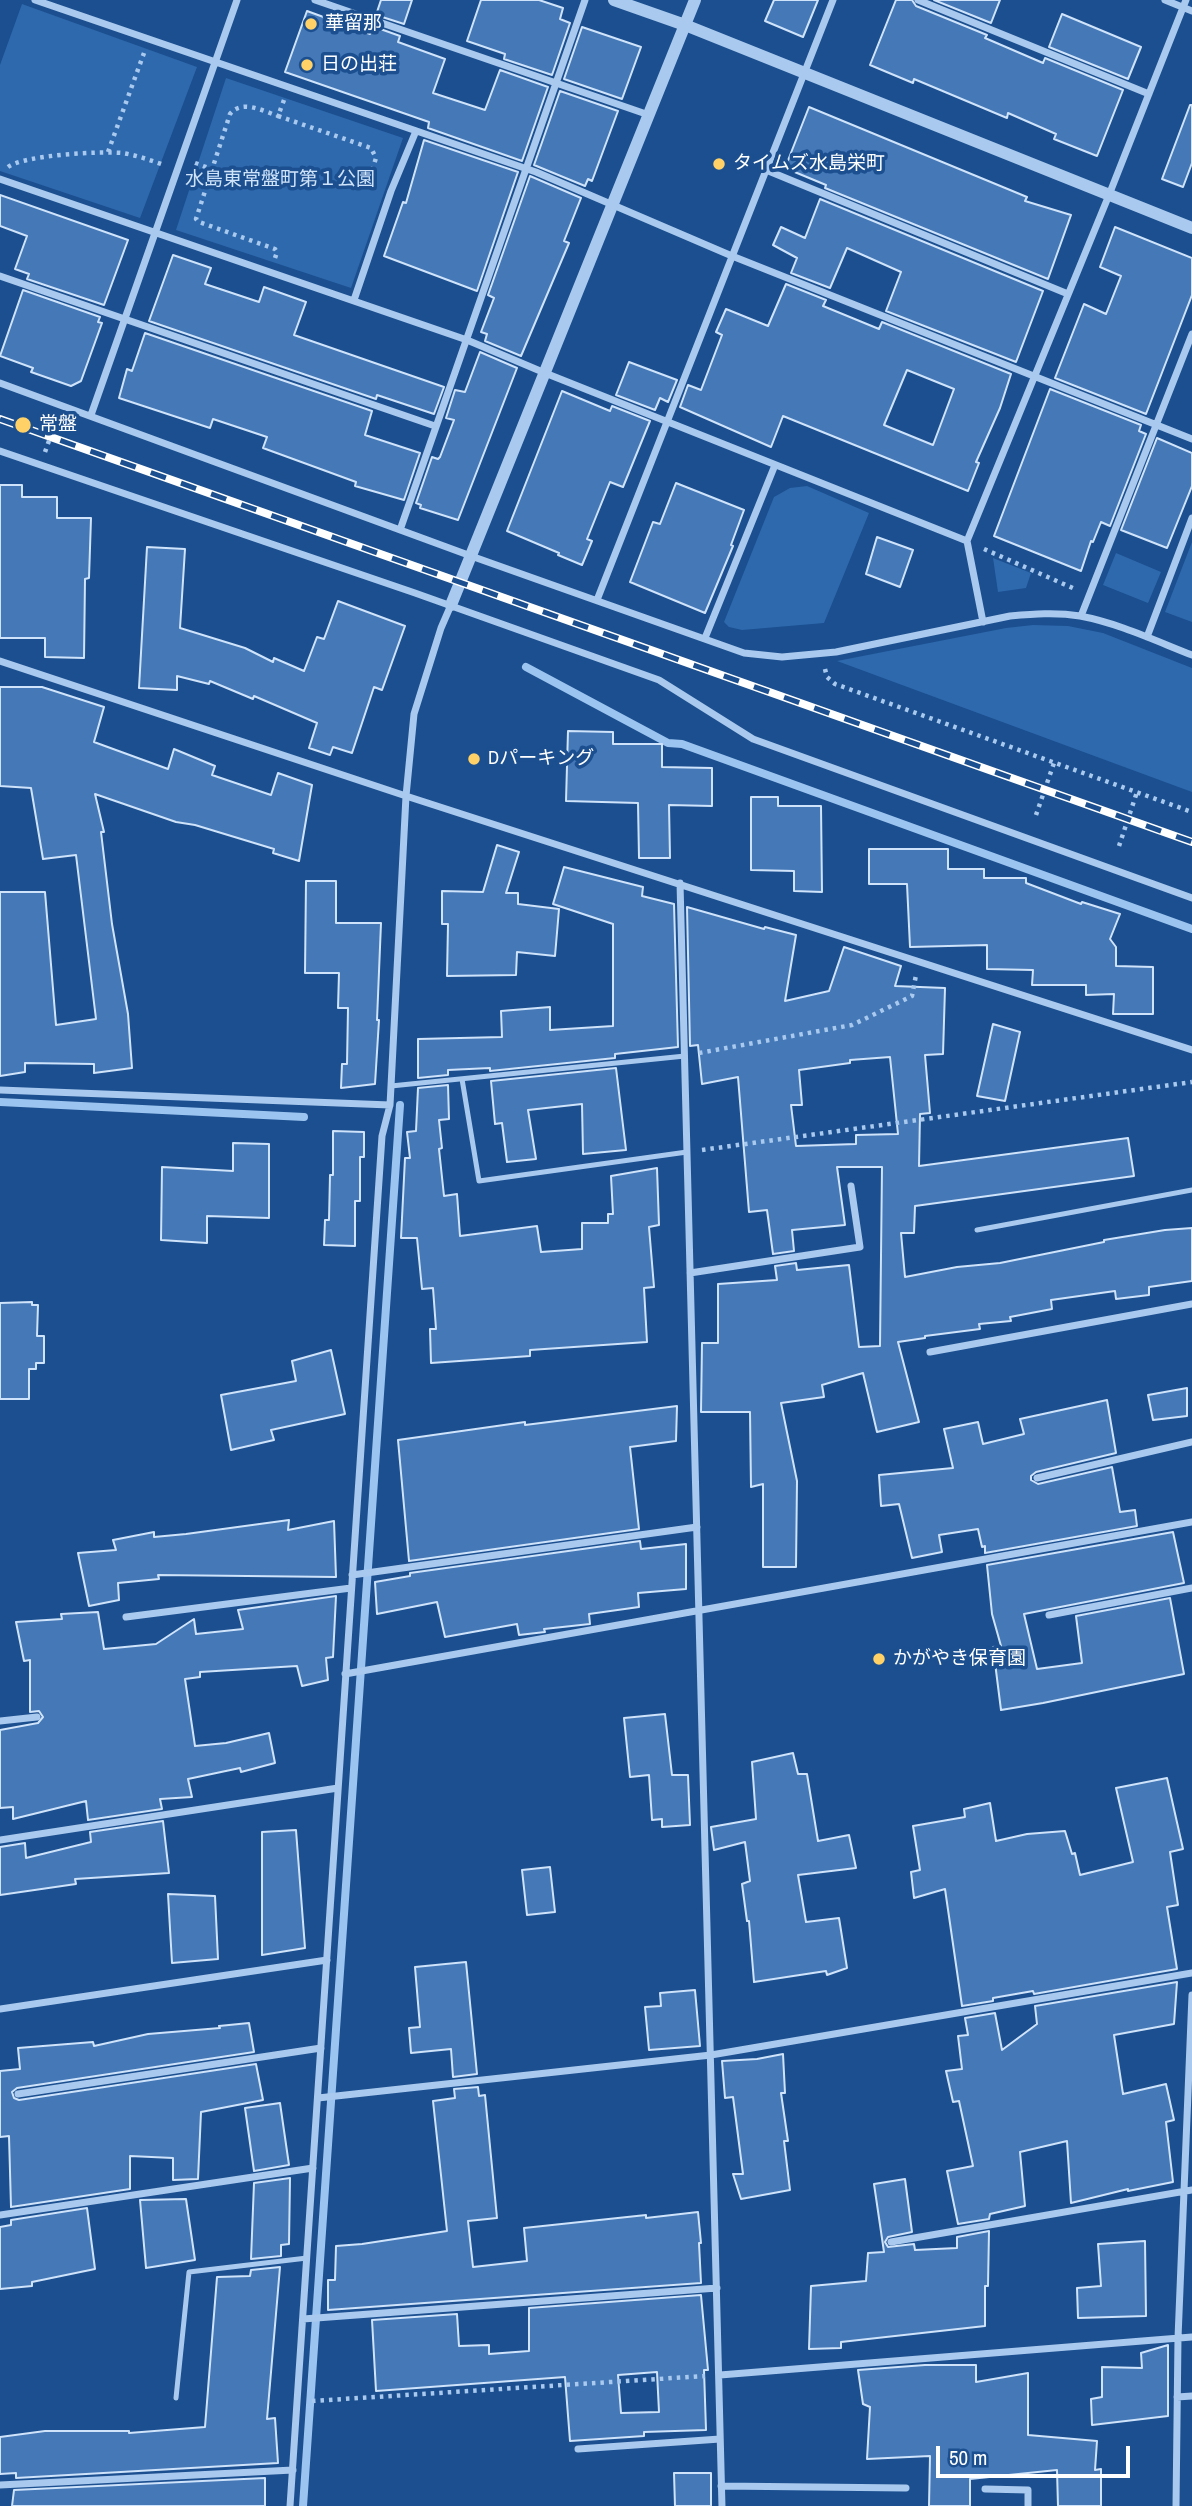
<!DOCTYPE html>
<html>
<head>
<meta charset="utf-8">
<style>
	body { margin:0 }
	#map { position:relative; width:1192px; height:2506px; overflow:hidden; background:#1b4f8f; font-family:"Archivo Narrow",sans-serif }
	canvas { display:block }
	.scale { position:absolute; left:936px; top:2446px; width:194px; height:32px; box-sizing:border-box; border:4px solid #fff; border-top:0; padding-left:9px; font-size:21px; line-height:24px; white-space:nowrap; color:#fff; -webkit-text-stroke:5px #1b4f8f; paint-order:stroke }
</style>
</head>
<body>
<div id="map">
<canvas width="1192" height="2506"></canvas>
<div class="scale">50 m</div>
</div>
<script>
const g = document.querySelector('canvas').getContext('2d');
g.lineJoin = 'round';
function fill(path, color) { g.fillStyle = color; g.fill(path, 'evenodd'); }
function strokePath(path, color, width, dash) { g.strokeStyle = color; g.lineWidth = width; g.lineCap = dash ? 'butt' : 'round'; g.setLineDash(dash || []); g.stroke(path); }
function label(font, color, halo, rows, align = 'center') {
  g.font = font + ' "Archivo Narrow","Noto Sans JP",sans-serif'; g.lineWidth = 7; g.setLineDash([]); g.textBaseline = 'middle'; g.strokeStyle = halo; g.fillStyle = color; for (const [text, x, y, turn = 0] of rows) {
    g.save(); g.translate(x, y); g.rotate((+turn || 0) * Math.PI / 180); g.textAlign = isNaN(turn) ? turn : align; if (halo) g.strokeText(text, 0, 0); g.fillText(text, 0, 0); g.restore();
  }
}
fill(new Path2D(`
	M22,4L197,67L140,218L0,171V65Z
	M226,78L403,138L351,288L176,230Z
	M807,486L869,513L824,623L742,630L729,627L724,622L774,497L790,488Z
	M1192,542V622L1165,612Z
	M1116,553L1161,572L1148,603L1103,585Z
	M993,558L1031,573L1026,588L998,592Z
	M1033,625L1068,626L1103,633L1192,668V792L837,661L1006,628Z`), '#2e69ad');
strokePath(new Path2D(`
	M526,667L668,743L682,744L1192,929
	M0,1102L304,1117
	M303,2506L400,1105`), '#9cc4f0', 8);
const building = new Path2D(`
	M381,0H412L404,24L376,15Z
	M481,0H539L563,8L560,19L570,23L552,75L504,59L505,54L467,41Z
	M774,0H818L803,37L765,21Z
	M896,0H912L916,6L987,35L985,38L1043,63L1045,58L1123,90L1097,156L1054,139L1056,134L1008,113L1007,118L914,79L913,83L870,65Z
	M934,0H1000L991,23Z
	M307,11L370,34L372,26L400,36L398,42L445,59L433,93L485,110L500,70L548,87L522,161L428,128L429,122L285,72Z
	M1062,14L1141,47L1128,79L1049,47Z
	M582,27L641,47L622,99L564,79Z
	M560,91L618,111L592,181L588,179L585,186L534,165Z
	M1190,105H1192V163L1183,187L1162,179Z
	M809,107L1027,197L1025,201L1071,215L1048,279L825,188L826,185L785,168Z
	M424,140L518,172L477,291L384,256L403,202L406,203Z
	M530,176L581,198L564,241L569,243L521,356L485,341L487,334L481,332L494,298L488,295Z
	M0,195L128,240L104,305L27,279L29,274L15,269L27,236L0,226Z
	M820,199L1043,291L1016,362L886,311L901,272L847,248L830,288L791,273L797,258L773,245L781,227L805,238Z
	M1115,227L1192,258V295L1146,414L1055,378L1084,304L1106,314L1121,276L1100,267Z
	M173,255L211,268L205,284L259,302L264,287L306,302L294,335L444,387L434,414L377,395L376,399L149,321Z
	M786,284L826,300L823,306L879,329L882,322L1011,374L1000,408L976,462L979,463L968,491L783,416L771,447L680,407L688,385L701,390L722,335L716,332L726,309L768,326ZM907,370L954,389L933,445L884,425Z
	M23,290L100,317L98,322L102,323L81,381L71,386L31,372L33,368L0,356Z
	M145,333L372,411L365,435L420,453L404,500L355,486L356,482L263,448L267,437L213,419L210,428L119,398L127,369L132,371Z
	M480,352L517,368L458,520L420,508L421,505L416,503L432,457L438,459L440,457L454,420L446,418L455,390L465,392Z
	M629,362L677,380L668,402L660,398L655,410L616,395Z
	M1050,389L1141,425L1139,431L1146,434L1110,526L1101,522L1093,542L1091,541L1081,571L994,536Z
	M562,391L610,411L612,406L650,421L623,487L610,482L587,539L592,541L582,565L558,555L559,553L507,531Z
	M1157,438L1192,453V486L1167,548L1121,530Z
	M676,483L744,510L731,545L733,546L705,613L630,582L653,522L660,524Z
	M0,485H22V497H57V518H91L89,578L85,579L84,658L45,657V638H0Z
	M877,537L913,550L900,587L866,574Z
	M147,547L185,549L180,628L245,648L273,662L274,658L304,671L317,637L324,639L338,601L405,626L382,690L374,687L352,753L333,747L330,755L309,748L317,723L254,696L253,699L210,681L209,684L177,676V690L139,688Z
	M0,687H42L104,707L94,742L168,769L174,749L215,766L212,775L271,795L278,773L312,785L299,861L273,853L274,849L195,825L176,822L95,794L104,832H101L112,924L128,1014L132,1068L94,1073V1064L25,1063V1072L0,1076V892H45L56,1025L96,1019L76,855L43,859L31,788L0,786Z
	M568,731L613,732V744H662V767L712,768V806L669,805L670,858H639L638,803L566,801Z
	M751,797H778V806H821L822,892L794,891V871L751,870Z
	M497,845L519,852L506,893H518V904L559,909L555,956L517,952L516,975L447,976L448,924H442V891L483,892Z
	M869,849H948V869H984V878H1026V883L1081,904L1082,902L1120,914L1110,939L1116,947V966L1153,967V1014H1113L1114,994L1086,995V985H1032L1033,970L987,969V945L910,947L907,884H869Z
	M564,867L643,887L642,896L674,904L678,1047L615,1054V1058L490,1071V1068L448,1070V1075L418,1078V1039L502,1037L501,1011L550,1007V1030L613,1026V924L553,904Z
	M306,881H336V923H381L377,1020H379L375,1084L341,1088L342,1064H347L348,1008H338L339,973H305Z
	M687,907L764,929L765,927L796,935L785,1001L829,991L844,947L901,966L895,986L945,988L943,1054L925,1055L930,1113L920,1114L919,1166L1128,1138L1134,1176L915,1206L914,1233H901L905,1277L957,1267L1000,1263L1104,1242V1240L1165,1230L1192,1228V1281L1149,1287V1295L1116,1299L1115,1291L1051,1300L1052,1309L1010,1317L1011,1321L979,1324L980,1329L925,1336V1338L898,1342L919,1422L877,1432L863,1373L822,1385L824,1397L781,1403L797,1481L796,1567H763V1484L751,1487L750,1412H701L702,1343H718V1284L777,1280L775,1266L796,1263L797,1270L849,1265L859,1347L880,1346L882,1167H837L845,1225L792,1230L794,1251L773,1254L767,1210L749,1212L738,1077L702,1084L698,1045L690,1046ZM890,1057L898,1134L856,1135V1144L796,1146L791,1105H802L799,1070L850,1063V1060Z
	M993,1024L1020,1032L1005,1101L977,1096Z
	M616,1068L626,1150L583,1154L582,1104L528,1110L536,1159L507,1162L502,1123L495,1124L491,1081Z
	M448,1085L449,1119L439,1120L442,1148L439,1149L444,1196L457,1194L460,1236L537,1226L541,1252L582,1249V1223H608V1214H613L611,1176L657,1168L659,1225L649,1227L654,1287L644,1288L647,1342L530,1350V1356L431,1363L430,1329H436L433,1288L422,1289L417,1238H401L405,1158H410L407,1132L416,1131L418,1088Z
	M333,1131L364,1132V1157H360V1201H355V1246L324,1245L325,1220H329L330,1175H333Z
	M233,1143L269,1144V1218L207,1216V1243L161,1240L162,1167L233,1171Z
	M32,1302V1305H38L37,1336H44V1363H36V1369H29V1399H0V1303Z
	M331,1350L345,1414L271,1430L274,1440L231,1450L221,1395L296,1381L292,1361Z
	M1187,1388V1416L1153,1420L1148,1395Z
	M1107,1400L1116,1453L1036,1472L1031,1476V1480L1038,1484L1112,1467L1120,1512L1135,1510L1137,1526L985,1553V1546L982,1547L978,1529L939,1535L942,1552L912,1558L899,1504L881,1506L879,1475L953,1468L944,1429L978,1422L983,1444L1024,1434L1020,1419Z
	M677,1406L676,1441L630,1447L639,1529L409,1561L398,1440L525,1422V1425Z
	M289,1520L288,1530L334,1521L336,1577L158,1575L159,1579L118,1583L119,1600L89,1606L78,1553L116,1550L113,1540L154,1532V1537L186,1534Z
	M1173,1532L1184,1583L1024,1614L1037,1669L1082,1663L1076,1616L1170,1598L1184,1674L1043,1703L1001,1710L993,1647L1001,1646L992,1614L987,1565Z
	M640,1541L641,1549L686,1544V1589L638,1593L639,1607L589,1614L590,1624L544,1629L545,1632L519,1635L517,1624L445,1637L437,1602L377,1614L375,1582L410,1576V1573Z
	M336,1596L333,1657L326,1658L328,1680L302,1686L297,1666L200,1672V1677L185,1679L195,1746L226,1743L269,1733L275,1763L241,1772L240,1768L188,1779L192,1797L160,1799L162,1809L88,1820L86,1801L13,1819V1807L0,1808V1730L38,1723L43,1717L39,1711L30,1712V1660L24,1661L16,1622L62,1619L61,1614L98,1612L104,1649L156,1644L194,1619L196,1634L243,1629L238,1610Z
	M665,1714L672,1775H688L690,1825L662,1827V1819L652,1820L649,1775L630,1777L624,1718Z
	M793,1753L798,1774H807L818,1841L849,1835L856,1868L798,1875L806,1922L839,1918L847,1968L827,1975L826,1971L754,1982L749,1921H747L742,1884L750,1881L745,1842L714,1850L711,1827L756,1819L752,1762Z
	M1167,1778L1183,1849L1170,1852L1178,1905L1167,1907L1177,1969L1034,1994L1033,1991L993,1998V2001L962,2006L945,1889L914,1898L911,1872L920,1870L913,1826L965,1817L964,1809L990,1803L996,1841L1027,1834L1065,1831L1072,1854L1075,1853L1080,1875L1133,1862L1116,1788Z
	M163,1821L169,1873L75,1879L76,1884L0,1895V1847L25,1843L26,1858L91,1842L90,1832Z
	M296,1830L305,1948L262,1955V1832Z
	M550,1867L555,1912L527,1915L522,1870Z
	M168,1894L215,1896L218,1959L172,1963Z
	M466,1962L477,2074L453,2077L451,2049L411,2053L409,2028L420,2027L415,1967Z
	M1177,1982L1174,2024L1114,2035L1123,2094L1166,2084L1174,2120L1166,2122L1173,2182L1128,2191V2189L1071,2203L1067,2141L1020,2152L1025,2206L990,2214L989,2219L958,2224L947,2171L973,2166L959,2101L953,2102L946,2071L962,2069L958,2036L968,2035L965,2018L995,2013L1002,2050L1037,2024L1035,2006Z
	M695,1990L700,2046L649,2050L645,2007L661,2006L660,1993Z
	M249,2023L254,2052L17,2088L12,2092L14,2098L19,2100L256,2064L263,2100L201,2112L198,2179L173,2180V2158L130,2156V2189L11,2207L9,2136L0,2137V2071L20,2069L18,2048L93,2042L94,2046L148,2034L220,2028L219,2026Z
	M783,2054L785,2093H781L788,2141H784L790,2190L741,2199L733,2174H743L733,2097L725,2098L722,2061L757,2059Z
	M478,2087L479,2096L485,2095L497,2218L468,2221L473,2267L527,2261L524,2228L646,2215V2218L698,2212L701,2243H699L701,2283L328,2310V2280H335L336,2246L362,2244L447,2231L433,2101L455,2098L454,2089Z
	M280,2103L289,2165L254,2171L245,2108Z
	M290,2178L289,2244L281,2245V2256L251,2259L254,2183Z
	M905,2179L912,2232L888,2237L885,2242L888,2247L914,2244L915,2250L957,2248V2237L989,2231L988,2286H985V2326L841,2342V2348L809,2349L811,2286L866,2281L868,2253L884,2252L874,2184Z
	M186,2199L195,2260L146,2268L140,2200Z
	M87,2208L95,2269L32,2282V2286L0,2289V2227L11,2225V2220Z
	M1145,2241L1146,2316L1078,2318L1077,2288L1101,2286L1098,2244Z
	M280,2267L267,2419L275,2418L278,2463L16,2478V2473L0,2474V2437L45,2431H129V2433L205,2427L217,2277L250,2276L251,2270Z
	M701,2295L708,2370H704L706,2430L644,2432V2436L570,2441L565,2377L376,2391L372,2320L457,2314L459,2346L489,2345V2354L529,2351V2308ZM657,2372L659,2412L621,2413L618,2375Z
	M1168,2345V2416L1092,2425L1091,2399L1102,2397V2367L1142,2368L1141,2353Z
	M925,2365H976V2382L1028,2373V2435L1097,2441L1095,2470L1101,2469V2506H1058L1057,2470L970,2479V2506H929L930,2456L867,2459L870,2407L863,2404L858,2370Z
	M674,2473H711V2506H675Z
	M265,2478V2506H12L14,2490Z`);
fill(building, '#4478b7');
strokePath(building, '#cfe3fa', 2);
strokePath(new Path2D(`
	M284,100L278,116L371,148L376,158L369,180L370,183L377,186
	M108,152L144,53
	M195,163L211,169
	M8,167C24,155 100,151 122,153C136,155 150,160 164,165
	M275,258L277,252L275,249L199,222L196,219L230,114C242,99 263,111 278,116
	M45,452L56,421
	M984,549L1075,589
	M825,669L827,677L835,684L1192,812
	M1036,815L1054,763
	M1119,846L1137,792
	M699,1053L852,1025L912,996L916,975
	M702,1150L1192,1082
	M312,2401L705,2376`), '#a9c9ee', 4.5, [3.5, 5]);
strokePath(new Path2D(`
	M462,1079L479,1181L687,1152
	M391,1086L685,1056
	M977,1230L1192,1190
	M176,2398L189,2272L307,2258`), '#a9c9ee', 5);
strokePath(new Path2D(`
	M35,0L536,172L732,256L1192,439
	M315,0L649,115
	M918,0L1149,94
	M1165,0L1192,11
	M766,170L1068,294
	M0,179L467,340L545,373L967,541
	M0,276L435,426
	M354,300L391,191L416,131
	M0,383L471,556L744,653L782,657L836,652L1010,616C1033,614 1056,612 1080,616C1118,623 1156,641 1192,655
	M91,415L237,0
	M0,451L415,593L659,680L753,739L1192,898
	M400,530L585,0
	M597,600L833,0
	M1081,616L1192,334
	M983,622L967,541L1109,195L1186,0
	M1147,637L1192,518
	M705,638L775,465
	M0,661L406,796L1192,1050
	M680,883L722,2506
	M0,1090L390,1105
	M690,1273L860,1247L851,1186
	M930,1352L1192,1304
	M1037,1478L1192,1442
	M352,1575L697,1527
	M1049,1615L1192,1588
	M126,1617L351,1588
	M345,1674L1192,1522
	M0,1721L37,1717
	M0,1840L338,1788
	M0,2009L327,1960
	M18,2094L321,2048
	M318,2098L711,2055L1192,1973
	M0,2215L313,2168
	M891,2242L1192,2190
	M303,2319L717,2288
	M720,2375L1192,2337
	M1177,2397L1192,2396
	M578,2449L720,2439
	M0,2485L293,2470
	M721,2486L906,2488
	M985,2489L1028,2490V2506
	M290,2506L382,1136L390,1105L391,1086L406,796L414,714L441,628L451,605
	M1176,2506L1178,2338L1192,1995`), '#a9c9ee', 7);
strokePath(new Path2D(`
	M614,0L685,25L1192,228
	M451,605L695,0`), '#a9c9ee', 12);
const rail = new Path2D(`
	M0,419L1192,842`);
strokePath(rail, '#fff', 8);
strokePath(rail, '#1b4f8f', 5, [16]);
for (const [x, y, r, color] of [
	[311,24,7,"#ffd166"],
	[307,65,7,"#ffd166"],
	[719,164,7,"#ffd166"],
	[23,425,9,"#ffd166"],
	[474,759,7,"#ffd166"],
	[879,1659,7,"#ffd166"]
]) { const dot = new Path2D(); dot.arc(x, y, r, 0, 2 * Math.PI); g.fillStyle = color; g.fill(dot); strokePath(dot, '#1b4f8f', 2.5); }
label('19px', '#fff', '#1b4f8f', [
	["華留那",325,24],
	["日の出荘",321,65],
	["タイムズ水島栄町",733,164],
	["常盤",39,425],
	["Dパーキング",488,759],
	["かがやき保育園",893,1659]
], 'left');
label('19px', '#cfe3fa', '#1b4f8f', [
	["水島東常盤町第１公園",280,180]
]);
</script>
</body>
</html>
